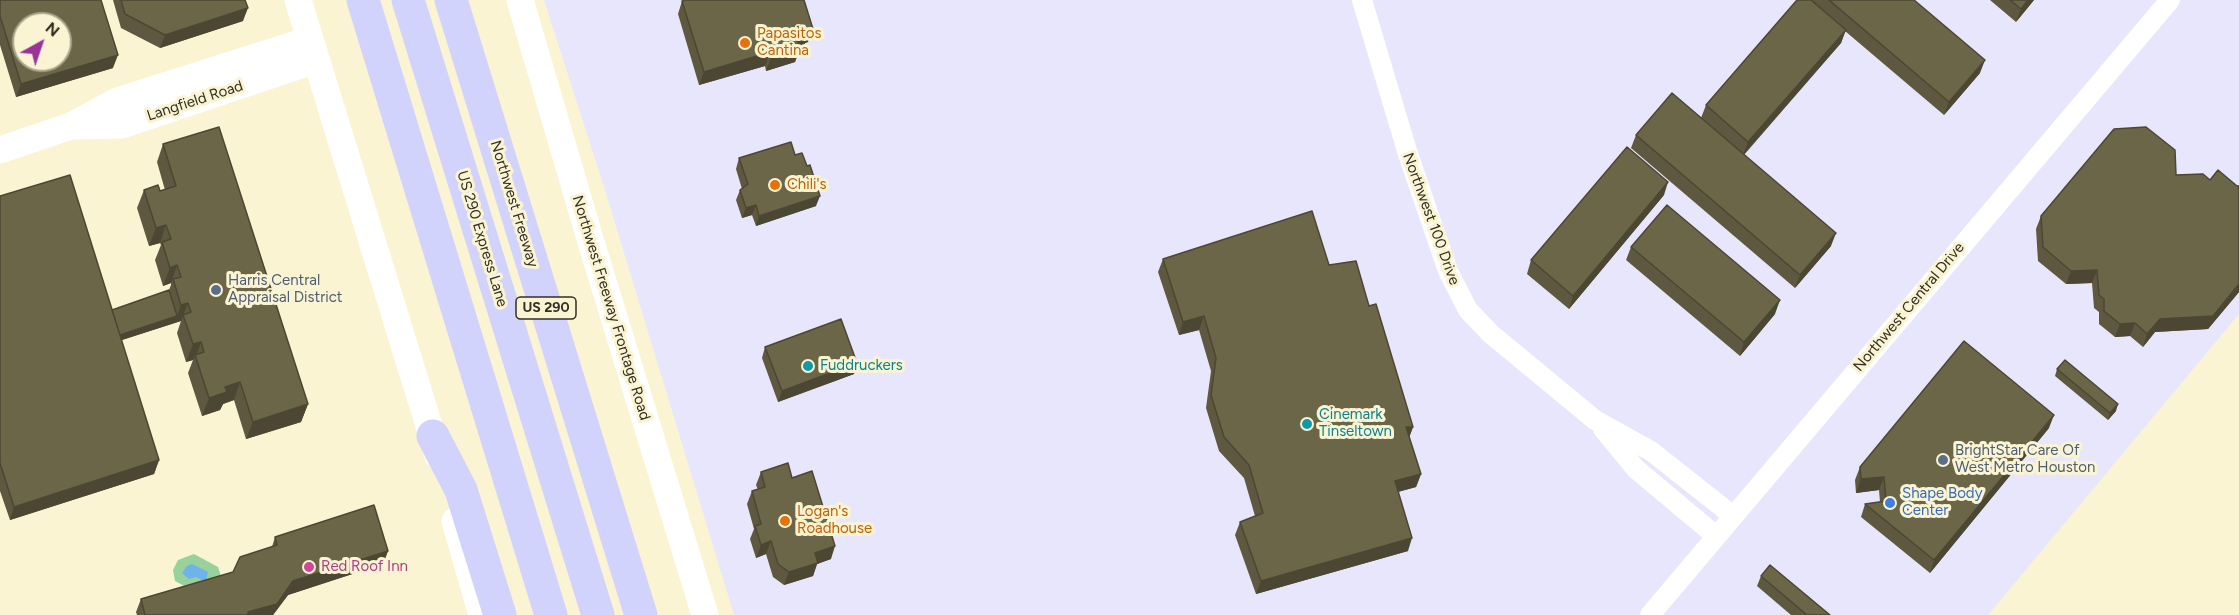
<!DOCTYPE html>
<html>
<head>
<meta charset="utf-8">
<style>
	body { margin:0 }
	#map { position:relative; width:2239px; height:615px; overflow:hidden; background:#faf4d3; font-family:Figtree,sans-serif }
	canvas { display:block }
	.north { position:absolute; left:12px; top:12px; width:60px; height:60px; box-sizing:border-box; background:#faf4d3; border:2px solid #aaa58d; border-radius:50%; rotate:40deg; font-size:16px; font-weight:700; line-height:24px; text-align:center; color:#322f23 }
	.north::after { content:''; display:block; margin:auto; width:21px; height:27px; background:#9a3499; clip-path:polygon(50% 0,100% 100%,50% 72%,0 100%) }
</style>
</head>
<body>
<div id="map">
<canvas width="2239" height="615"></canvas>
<div class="north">N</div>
</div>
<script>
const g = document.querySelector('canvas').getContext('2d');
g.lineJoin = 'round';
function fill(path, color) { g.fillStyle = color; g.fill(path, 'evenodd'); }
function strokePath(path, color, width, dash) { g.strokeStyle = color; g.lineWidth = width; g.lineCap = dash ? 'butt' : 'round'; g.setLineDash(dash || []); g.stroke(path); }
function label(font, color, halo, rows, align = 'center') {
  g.font = font + ' Figtree,sans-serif'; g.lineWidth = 6; g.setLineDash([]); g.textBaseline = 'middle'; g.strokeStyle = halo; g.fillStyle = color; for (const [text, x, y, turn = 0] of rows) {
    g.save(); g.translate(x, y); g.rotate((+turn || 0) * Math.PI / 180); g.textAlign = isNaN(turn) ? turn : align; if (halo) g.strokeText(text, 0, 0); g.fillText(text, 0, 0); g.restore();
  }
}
fill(new Path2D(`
	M544,0H2239V314L1988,615H734L604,187Z`), '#e8e6fc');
fill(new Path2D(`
	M194,554L218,567L221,576L192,590L175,581L173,570L178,560Z`), '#99d19b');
fill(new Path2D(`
	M192,564L208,572L206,580L204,581L196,577L189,579L182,573L187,566Z`), '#6eb3ec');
strokePath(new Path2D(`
	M1362,0L1407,151L1448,271L1468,310L1491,334L1595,420L1651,451L1732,515
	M1603,429L1636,469L1716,536
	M1650,615L2170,0`), '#fff', 20);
strokePath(new Path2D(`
	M298,0L438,455
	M520,0L591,242L705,615
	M75,126L122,125L316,60
	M0,150L71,126L117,101L309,40
	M455,521L482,615`), '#fff', 27);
strokePath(new Path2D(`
	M363,0L551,615
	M408,0L598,615
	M451,0L641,615
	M433,436L461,490L500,615`), '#d2d3fd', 33);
fill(new Path2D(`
	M0,0L113,68L16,97L0,45Z
	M113,0H245L243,21L160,48L121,28Z
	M1797,0H1914L1980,73L1944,115L1845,31L1841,43L1744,155L1831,246L1795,288L1631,148L1636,135L1701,118L1706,105Z
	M1990,0H2034L2016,22Z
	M682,1L808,42L805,43L803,50L799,51L795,62L766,71L765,66L699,85L678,14Z
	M163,144L308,404L301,422L246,439L234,400L223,404L220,410L202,416L188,373L193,360L186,362L177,333L181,321L121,340L159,460L154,474L10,520L0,491V196L112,310L169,290L171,285V283L163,286L155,260L161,245L160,243L149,246L137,208L144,190L160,191L165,190L157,162Z
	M795,155L816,206L756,226L752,215L742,218L736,200L740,190L742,189L736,169L739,158Z
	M2176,175L2210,180L2239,186V292L2208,329L2155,332L2143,347L2130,336L2115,337L2099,324V312L2094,308L2092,283L2066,284L2038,261L2036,229L2041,216Z
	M1664,195L1569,309L1527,274L1531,260Z
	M1631,247L1775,314L1740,356L1626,260Z
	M1163,259L1329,265L1369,306L1413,427L1409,438L1421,474L1416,487L1398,492L1408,551L1256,594L1235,535L1240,522L1255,516L1244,478L1219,451L1206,408L1211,371L1199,330L1179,335L1158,272Z
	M765,347L857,363L854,374L778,402L762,358Z
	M2057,369L2116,411L2108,420L2055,376Z
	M2049,428L1930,573L1861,517L1865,504L1880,502L1879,490L1856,493L1855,480L1860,467Z
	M761,472L792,478L831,559L817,564L813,576L784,585L773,577L766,554L756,558L750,539L754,529L747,504L752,491L758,490L756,485Z
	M275,537L388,551L383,564L288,595L273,615H137L136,612L141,599L233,572L272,547Z
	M1761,576L1830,615H1791L1757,586Z`), '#5d583f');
fill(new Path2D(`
	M2028,0H2034L2016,22L2021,9Z
	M248,8L243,21L160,48L165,35Z
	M813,29L808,42L805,43L803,50L799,51L795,62L766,71L771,58L797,40L806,31Z
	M1846,30L1841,43L1743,155L1748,142Z
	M770,52L765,66L699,85L704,72Z
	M118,55L113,68L16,97L21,84Z
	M1985,60L1980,73L1944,115L1949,102Z
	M1668,182L1664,195L1569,309L1573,296Z
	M820,196L816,206L756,226L759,216Z
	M756,205L752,215L742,218L746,208Z
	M166,225L160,243L149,246L156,228Z
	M1836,233L1831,246L1795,288L1800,275Z
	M177,265L171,283L163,286L170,268Z
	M2097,270L2092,283L2066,284L2071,271Z
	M2239,284V292L2208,329L2155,332L2143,347L2147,334L2160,319Z
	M1780,300L1775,314L1740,356L1744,342Z
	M188,303L181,321L113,343L116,336L177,316L181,305Z
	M1204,316L1199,330L1179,335L1183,322Z
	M2135,323L2130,336L2115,337L2120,324Z
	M201,342L196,357L195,355L193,360L186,362L193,344Z
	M857,363L854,374L778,402L782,391Z
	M240,382L234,400L223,404L220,410L202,416L209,398L225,387Z
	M308,404L301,422L246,439L253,422Z
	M2118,404L2116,411L2108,420L2110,413Z
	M2054,415L2049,428L1930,573L1934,560Z
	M1406,427H1413L1408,440Z
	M159,460L154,474L10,520L14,507Z
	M1421,474L1416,487L1390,494L1395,481Z
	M1884,477L1879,490L1856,493L1861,479Z
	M1412,538L1408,551L1256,594L1261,581Z
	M771,541L766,554L756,558L761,545Z
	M835,546L831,559L817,564L813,576L784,585L789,572L815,553Z
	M388,551L383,564L288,595L273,615H247L248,612L293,581Z`), '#4c4733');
const building = new Path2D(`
	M0,0H101L118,55L21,84L0,16ZM24,24H60V60H24Z
	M121,0H245L248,8L165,35L125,14Z
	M686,0H804L813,29L806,31L808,37L797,40L800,49L771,58L770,52L704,72L682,1Z
	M1797,0H1811L1846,30L1748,142L1706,105Z
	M1829,0H1914L1985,60L1949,102Z
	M2010,0H2028L2021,9Z
	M1672,93L1836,233L1800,275L1636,135Z
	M219,127L308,404L253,422L240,382L225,387L227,392L209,398L195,355L204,352L201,342L193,344L183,315L191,312L188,303L181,305L173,279L181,277L177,265L170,268L162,242L171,239L166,225L156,228L144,190L158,185L160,191L176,186L163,144Z
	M2146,127L2175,150L2176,175L2203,174L2210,180L2218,170L2237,186H2239V284L2213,316L2160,319L2147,334L2135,323L2120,324L2104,311V299L2099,295L2097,270L2071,271L2043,247L2041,216L2114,129Z
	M791,142L795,155L802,153L807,166L810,165L820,196L759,216L756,205L746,208L740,190L748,184L739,158Z
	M1627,147L1668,182L1573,296L1531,260Z
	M70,175L159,460L14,507L0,463V196Z
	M1667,205L1780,300L1744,342L1631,247Z
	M1312,211L1329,265L1356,261L1369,306L1376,304L1413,427H1406L1421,474L1395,481L1412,538L1261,581L1240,522L1263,513L1249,465L1224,437L1211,395L1216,358L1204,316L1183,322L1163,259Z
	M169,290L177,316L120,335L112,310Z
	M841,319L857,363L782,391L765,347Z
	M1964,341L2054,415L1934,560L1865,504L1886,501L1884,477L1861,479L1860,467Z
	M2065,360L2118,404L2110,413L2057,369Z
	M788,463L792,478L812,471L835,546L815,553L818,563L789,572L778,564L771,541L761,545L755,526L761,524L752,491L765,487L761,472Z
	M374,505L388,551L293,581L277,604L248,612V615H145L141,599L233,572L240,557L277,545L275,537Z
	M1770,565L1830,615H1807L1761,576Z`);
fill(building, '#6c6649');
strokePath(building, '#4c4733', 1.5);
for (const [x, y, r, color] of [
	[745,43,6,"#e8710a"],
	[775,185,6,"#e8710a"],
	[216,290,6,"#5c6f8a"],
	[808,366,6,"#0f9aa8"],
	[1307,424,6,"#0f9aa8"],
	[1943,460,6,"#5c6f8a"],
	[1890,503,6,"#3f7fe0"],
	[785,521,6,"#e8710a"],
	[309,567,6,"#d1479c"]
]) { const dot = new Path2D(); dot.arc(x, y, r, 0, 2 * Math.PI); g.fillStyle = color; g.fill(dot); strokePath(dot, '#faf4d3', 2); }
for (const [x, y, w] of [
	[546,308,60]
]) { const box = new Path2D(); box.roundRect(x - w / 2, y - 11, w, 22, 4.5); g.fillStyle = '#faf4d3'; g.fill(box); strokePath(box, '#322f23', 1.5); }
label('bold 14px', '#322f23', null, [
	["US 290",546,308]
]);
label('15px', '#c56008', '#faf4d3', [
	["Papasitos",757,34],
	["Cantina",757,51],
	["Chili's",787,185],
	["Logan's",797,512],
	["Roadhouse",797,529]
], 'left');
label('15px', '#322f23', '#faf4d3', [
	["Langfield Road",195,101,-18],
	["Northwest Freeway",514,204,73],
	["Northwest 100 Drive",1431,219,70],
	["US 290 Express Lane",482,239,73],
	["Northwest Central Drive",1909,307,-50],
	["Northwest Freeway Frontage Road",611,308,73]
]);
label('15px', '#4e5e75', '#faf4d3', [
	["Harris Central",228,281],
	["Appraisal District",228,298],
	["BrightStar Care Of",1955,451],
	["West Metro Houston",1955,468]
], 'left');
label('15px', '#0d838f', '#faf4d3', [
	["Fuddruckers",820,366],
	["Cinemark",1319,415],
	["Tinseltown",1319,432]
], 'left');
label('15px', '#366cbe', '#faf4d3', [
	["Shape Body",1902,494],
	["Center",1902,511]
], 'left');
label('15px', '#b23c85', '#faf4d3', [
	["Red Roof Inn",321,567]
], 'left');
</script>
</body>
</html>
